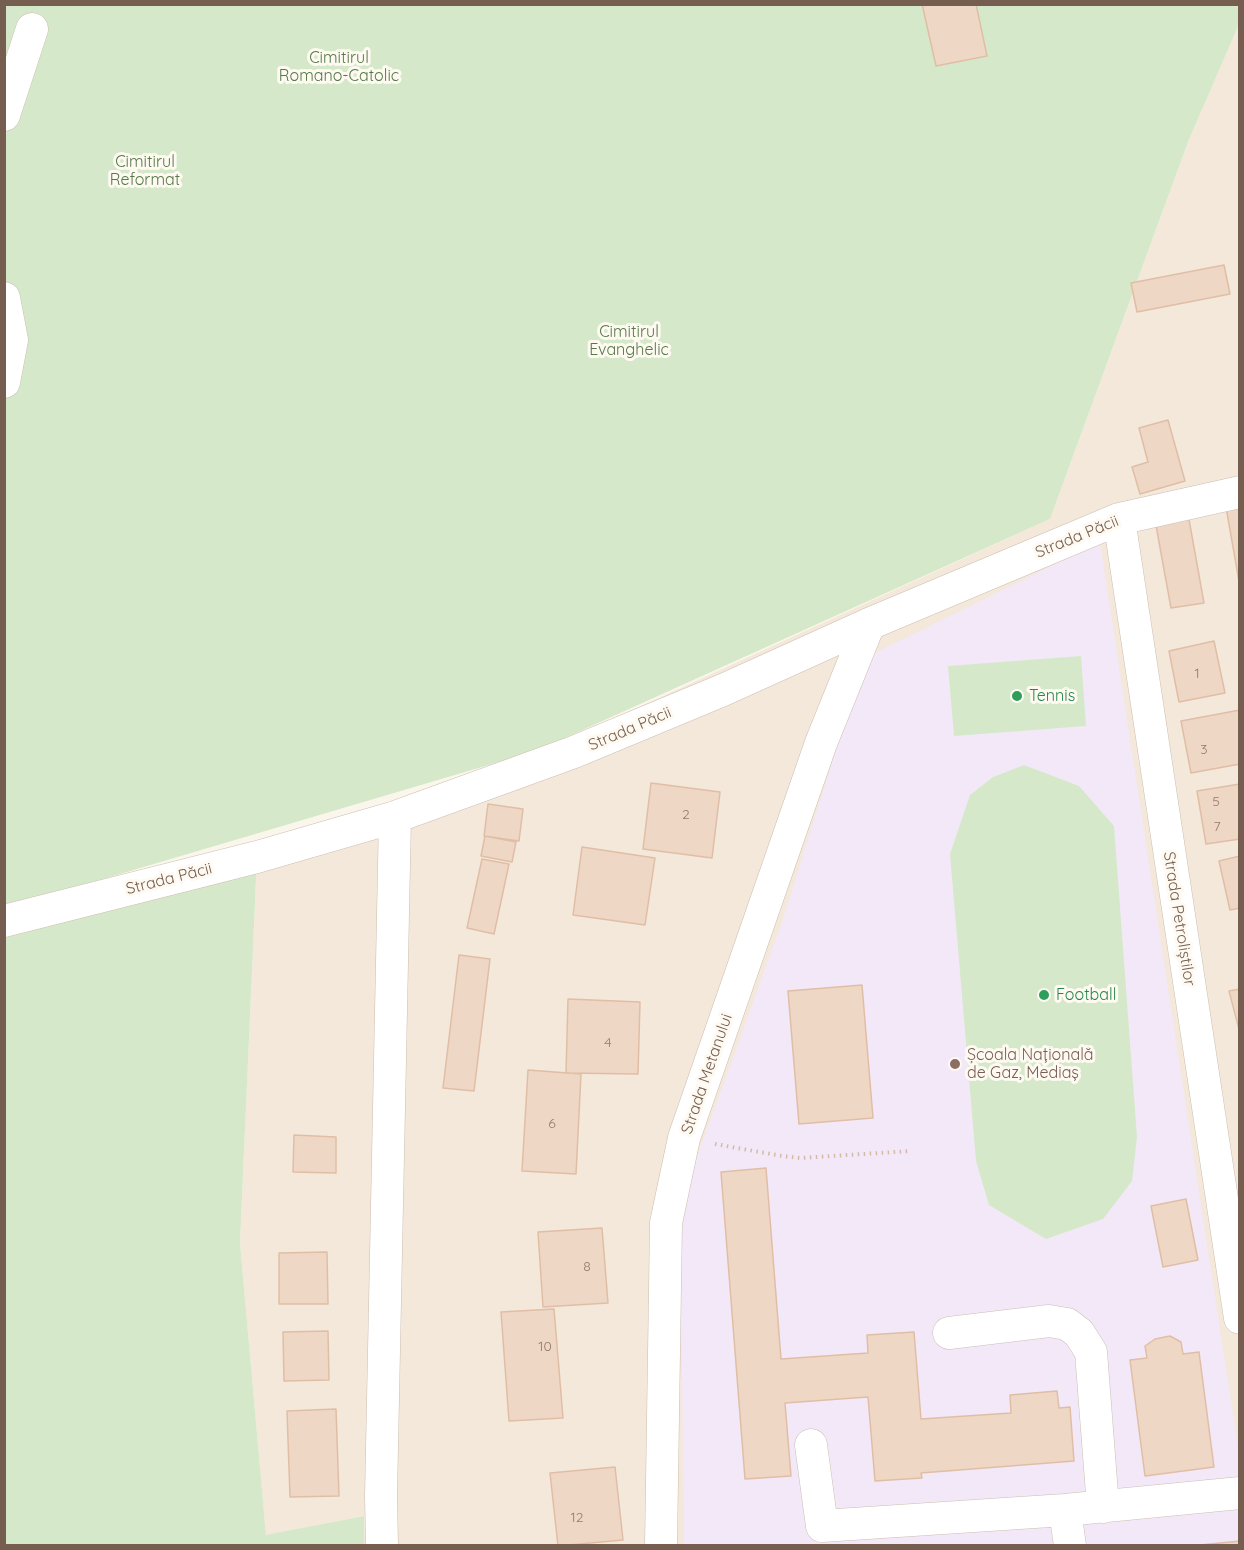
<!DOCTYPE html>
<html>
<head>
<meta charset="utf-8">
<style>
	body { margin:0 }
	#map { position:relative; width:1244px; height:1550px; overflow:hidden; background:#fbf6eb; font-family:Quicksand,sans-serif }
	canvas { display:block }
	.frame { position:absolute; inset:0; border:6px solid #755e4f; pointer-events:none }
</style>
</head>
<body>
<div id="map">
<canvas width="1244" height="1550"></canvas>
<div class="frame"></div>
</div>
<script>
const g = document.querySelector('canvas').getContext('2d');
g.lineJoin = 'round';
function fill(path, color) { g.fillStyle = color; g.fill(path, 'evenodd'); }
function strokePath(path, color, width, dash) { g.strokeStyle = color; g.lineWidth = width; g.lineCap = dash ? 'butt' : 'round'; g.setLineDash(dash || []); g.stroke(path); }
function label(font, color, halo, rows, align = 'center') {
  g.font = font + ' Quicksand,sans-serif'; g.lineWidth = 6; g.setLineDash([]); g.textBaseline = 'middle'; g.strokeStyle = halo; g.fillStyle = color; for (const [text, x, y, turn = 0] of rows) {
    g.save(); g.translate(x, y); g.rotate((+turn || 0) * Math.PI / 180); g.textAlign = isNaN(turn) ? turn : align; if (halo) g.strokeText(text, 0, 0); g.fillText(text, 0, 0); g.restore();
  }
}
fill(new Path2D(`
	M1239,24V1545L364,1546L363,1516L266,1536L240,1243L257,857L403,815L1050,519L1188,142Z`), '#f3e8da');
fill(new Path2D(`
	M1100,542L1239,1454V1545H684L680,1204L781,925L837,747L869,656Z`), '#f3e8f8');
fill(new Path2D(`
	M5,5H1239V24L1188,142L1050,519L536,751L5,908Z
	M1081,656L1086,726L954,736L948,666Z
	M1024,765L1079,786L1114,826L1137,1137L1132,1181L1103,1219L1046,1239L989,1205L976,1161L950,854L970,795L993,777Z
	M257,857L240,1243L266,1535L364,1516V1545L5,1546V921Z`), '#d5e9ca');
const building = new Path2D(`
	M922,4H976L987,56L936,66Z
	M1224,265L1230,294L1137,312L1131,283Z
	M1168,420L1185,481L1140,494L1132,467L1148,462L1139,428Z
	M1240,504V587L1226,507Z
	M1188,514L1204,603L1171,608L1155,520Z
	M1214,641L1225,693L1179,702L1169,651Z
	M1240,710V764L1191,773L1181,721Z
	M651,783L720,792L712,858L643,849Z
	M1240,784V839L1206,844L1197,791Z
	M488,804L523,809L519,841L484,836Z
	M485,836L516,842L512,862L481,856Z
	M582,847L655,858L645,925L573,915Z
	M1240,856V908L1230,910L1219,861Z
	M482,859L509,864L494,934L467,928Z
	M459,955L490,959L474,1091L443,1088Z
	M862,985L873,1118L799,1124L788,991Z
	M1240,989V1033L1229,991Z
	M568,999L640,1002L638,1074L566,1073Z
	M528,1070L581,1074L576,1174L522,1171Z
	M294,1135L336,1137V1173L293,1172Z
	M766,1168L781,1359L868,1353L867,1335L914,1332L921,1419L1011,1413L1010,1395L1057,1391L1059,1408L1070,1407L1074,1461L921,1473L922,1478L875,1481L868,1397L785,1403L791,1476L745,1479L721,1172Z
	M1186,1199L1198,1260L1163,1267L1151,1206Z
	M602,1228L608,1303L543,1307L538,1232Z
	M327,1252L328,1304H279V1253Z
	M554,1309L563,1418L509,1421L501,1312Z
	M328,1331L329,1380L284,1381L283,1332Z
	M1170,1336L1181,1342L1183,1354L1199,1352L1214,1467L1145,1476L1130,1360L1147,1358L1145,1346L1155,1339Z
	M336,1409L339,1496L290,1497L287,1411Z
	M615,1467L623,1540L558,1546L550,1473Z
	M1240,1541V1546H1190Z`);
fill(building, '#efd7c5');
strokePath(building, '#e0bea6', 1.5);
const minor = new Path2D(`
	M4,115L32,29
	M4,298L12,340L4,382
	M1119,519L1240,1318
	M4,921L257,857L395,817L574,752L723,690L869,624L1119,519L1240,492
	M949,1333L1049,1321L1067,1324L1079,1333L1091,1352L1103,1507
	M811,1445L822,1526L1065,1510
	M382,1546L381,1496L395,817
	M661,1546L666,1223L684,1138L821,743L869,624
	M1070,1546L1065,1510L1240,1493`);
strokePath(minor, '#cdbeb1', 33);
strokePath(new Path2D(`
	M715,1144L782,1156L800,1158L911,1151`), '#d4baa7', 4, [1.5, 4.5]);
strokePath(minor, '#fff', 32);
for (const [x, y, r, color] of [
	[1017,696,6,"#2e9e5b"],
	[1044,995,6,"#2e9e5b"],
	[955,1064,6,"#8d6e63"]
]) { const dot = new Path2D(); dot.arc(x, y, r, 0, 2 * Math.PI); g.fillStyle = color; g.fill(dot); strokePath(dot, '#fefaf2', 2); }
label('14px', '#947c6c', null, [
	["1",1197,674],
	["3",1204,750],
	["5",1216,802],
	["2",686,815],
	["7",1217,827],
	["4",608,1043],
	["6",552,1124],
	["8",587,1267],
	["10",545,1347],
	["12",577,1518]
]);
label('16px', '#557a48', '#fefaf2', [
	["Cimitirul",339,58],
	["Romano-Catolic",339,76],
	["Cimitirul",145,162],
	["Reformat",145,180],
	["Cimitirul",629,332],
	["Evanghelic",629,350]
]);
label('16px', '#755e4f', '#fefaf2', [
	["Strada Păcii",1077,537,-22],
	["Strada Păcii",630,729,-23],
	["Strada Păcii",169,879,-14],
	["Strada Petroliștilor",1179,919,81],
	["Strada Metanului",707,1074,-71]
]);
label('16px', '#27864d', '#fefaf2', [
	["Tennis",1029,696],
	["Football",1056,995]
], 'left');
label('16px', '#785e54', '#fefaf2', [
	["Școala Națională",967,1055],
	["de Gaz, Mediaș",967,1073]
], 'left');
</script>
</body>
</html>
